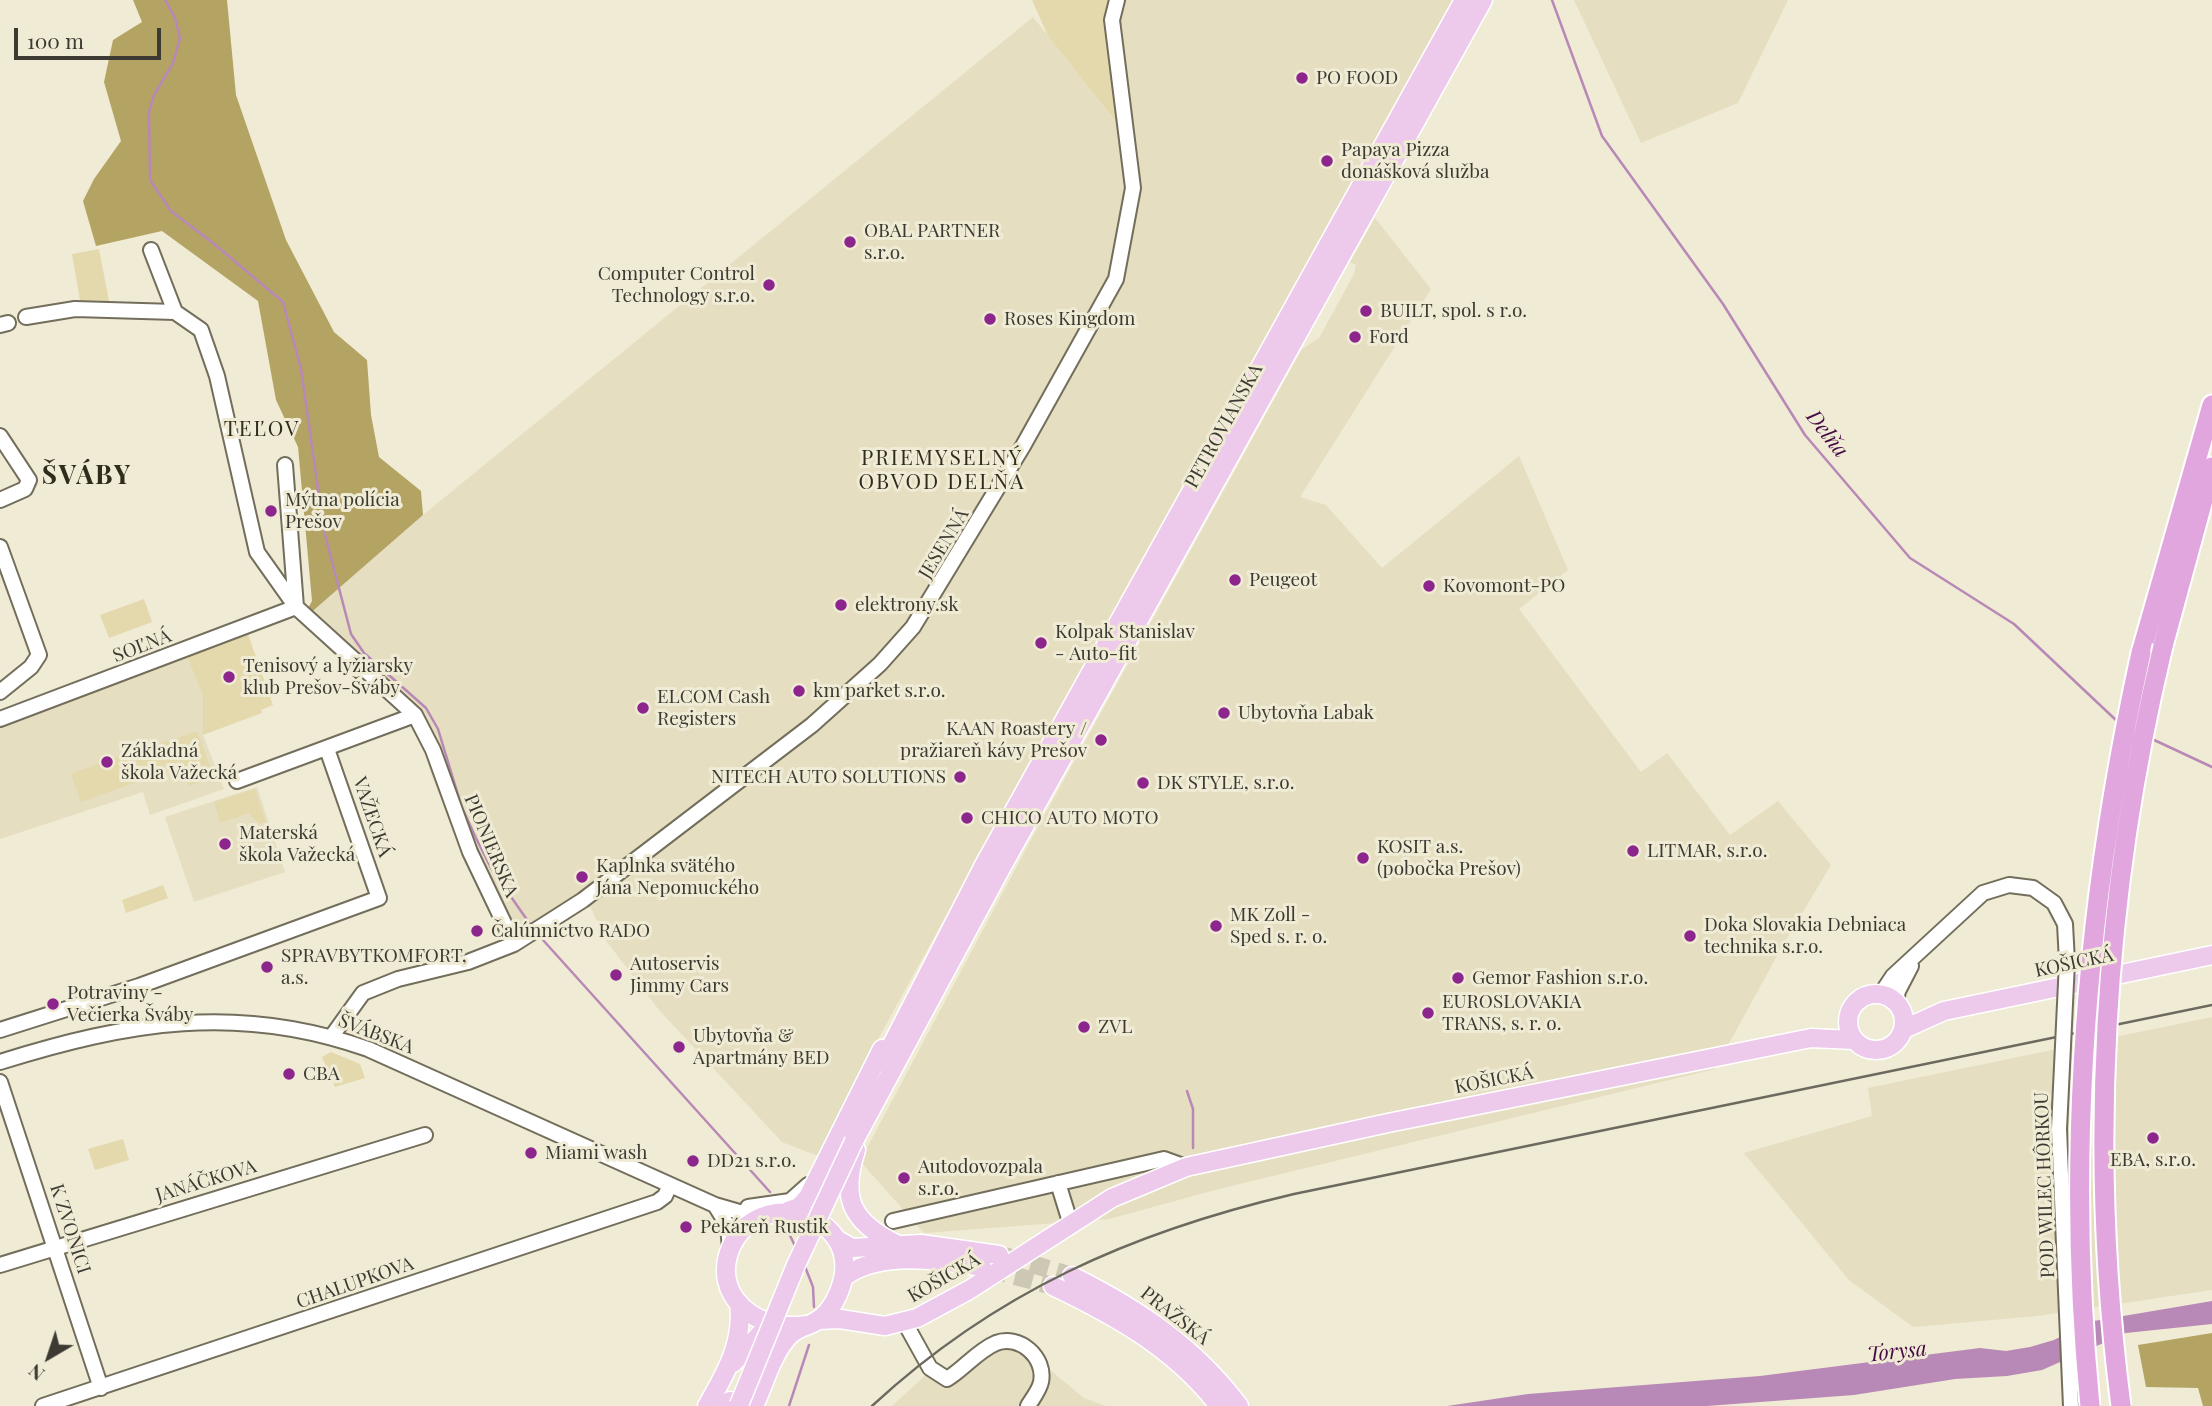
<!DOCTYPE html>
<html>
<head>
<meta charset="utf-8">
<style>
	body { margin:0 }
	#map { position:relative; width:2212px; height:1406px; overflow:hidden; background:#f0ebd5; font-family:"Playfair Display",serif }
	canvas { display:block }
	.north { position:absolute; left:14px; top:1322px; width:70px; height:70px; -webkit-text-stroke:5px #f0ebd5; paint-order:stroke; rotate:219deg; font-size:19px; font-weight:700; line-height:28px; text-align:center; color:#3c3a32 }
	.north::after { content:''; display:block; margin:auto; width:24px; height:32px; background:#3c3a32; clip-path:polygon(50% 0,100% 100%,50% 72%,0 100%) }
	.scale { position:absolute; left:14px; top:28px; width:147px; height:32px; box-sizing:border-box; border:4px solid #3c3a32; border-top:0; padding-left:9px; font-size:21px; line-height:24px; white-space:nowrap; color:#3c3a32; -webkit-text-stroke:5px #f0ebd5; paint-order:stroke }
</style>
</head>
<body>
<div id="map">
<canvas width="2212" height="1406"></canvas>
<div class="north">N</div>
<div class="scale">100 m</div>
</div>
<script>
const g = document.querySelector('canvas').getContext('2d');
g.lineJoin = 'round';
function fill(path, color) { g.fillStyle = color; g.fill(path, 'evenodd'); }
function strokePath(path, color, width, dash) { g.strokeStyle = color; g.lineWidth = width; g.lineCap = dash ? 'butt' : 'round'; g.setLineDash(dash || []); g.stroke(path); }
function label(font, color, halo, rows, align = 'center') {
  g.font = font + ' "Playfair Display",serif'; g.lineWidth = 6; g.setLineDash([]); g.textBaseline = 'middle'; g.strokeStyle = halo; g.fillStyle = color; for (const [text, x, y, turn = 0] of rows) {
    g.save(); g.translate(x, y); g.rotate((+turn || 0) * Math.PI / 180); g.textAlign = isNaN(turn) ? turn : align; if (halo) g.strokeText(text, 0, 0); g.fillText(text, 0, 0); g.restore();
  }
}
fill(new Path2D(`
	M1116,0H1456L1063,703L860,1072L818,1156L782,1142L659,1010L607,942L587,900L514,944L490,912L451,825L431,774L415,716L307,616L423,515L1033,17L1118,125Z
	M1574,0H1788L1738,103L1641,143Z
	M1375,218L1431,289L1300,497L1326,505L1382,568L1519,456L1568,570L1519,609L1641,772L1667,753L1730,835L1778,801L1831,865L1783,945L1715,1069L1219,1189L1109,1219L924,1233L860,1161L1033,836L1302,349L1319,338L1354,274L1356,265L1350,262Z
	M187,657L203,696V735L224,789L150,815L143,792L0,839V727Z
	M257,787L285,872L194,902L165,817Z
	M2212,1017V1290L2037,1316L1913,1327L1849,1280L1744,1153L1872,1116L1868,1088Z
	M1002,1339L1044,1365L1084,1398L1106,1406H892L930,1371L944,1381Z`), '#e5dec1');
fill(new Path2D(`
	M1032,0H1116L1119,126L1048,36Z
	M99,249L109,301L81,306L72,254Z
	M144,599L152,622L109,638L100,615Z
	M248,634L273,705L261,710L262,713L203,735V696L187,657Z
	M197,731L214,776L189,786L171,740Z
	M170,740L178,762L163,767L164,773L142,780L133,752Z
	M127,753L137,782L81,802L71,774Z
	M255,789L266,822L259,824L249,813L220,823L214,802Z
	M163,885L168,898L126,913L122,900Z
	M331,1052L360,1064L365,1078L335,1087L322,1057Z
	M123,1139L129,1160L95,1170L88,1149Z`), '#e4d9ac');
fill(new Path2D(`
	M133,0H227L236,95L286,240L334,332L367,360L371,415L379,457L421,491L423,515L307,616L305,614L312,601L298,447L276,400L258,301L162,231L96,246L83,201L94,179L121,141L104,82L113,40L142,22Z
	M2212,1333V1406H2203L2198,1388L2146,1387L2138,1345Z`), '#b4a464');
fill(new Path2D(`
	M2212,1301V1324L2126,1333L2042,1370L2007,1376L1955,1379L1854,1395L1707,1406H1447L1528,1394L1760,1376L1980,1348L2006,1351L2030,1347L2054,1340L2088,1322Z`), '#b888b6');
strokePath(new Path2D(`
	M165,0L175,18L180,38L173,63L154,95L149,112L150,180L171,211L213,243L283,302L301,369L324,531L351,634L364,653L426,708L438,729L462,808L475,836L491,868L532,927
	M1552,0L1602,136L1723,304L1805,435L1910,558L2014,624L2118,722
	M2152,739L2212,767
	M543,940L770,1192
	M1187,1091L1193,1109V1148
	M784,1223L796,1248
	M804,1264L813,1287L814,1307
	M789,1406L809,1345`), '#b888b6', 2.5);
strokePath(new Path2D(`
	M1005,1256L1072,1276
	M989,1269L1053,1286`), '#ccc8b4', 18, [18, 9]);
const minor = new Path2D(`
	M151,250L175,312
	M26,317L75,309L175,312L201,330L217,376L257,552L296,607L415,715L433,750L470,852L514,944
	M0,325L8,323
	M0,436L29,480L25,489L0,500
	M0,547L39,655L31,667L0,692
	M0,719L296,607L285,465
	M237,781L415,715
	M1881,994L1893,976L1983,893L2009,885L2033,888L2054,903L2065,924L2067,962
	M1896,1001L1898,991L1911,966
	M0,1030L139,986L379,898L327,749
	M332,1036L363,993L398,979L468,962L514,944L583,900L812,725L880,664L913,627L1023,446L1116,279L1133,188L1112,20L1117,0
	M0,1062C128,1022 238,1003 368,1049L715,1205L746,1214H765
	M0,1082L101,1388
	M2059,1129L2071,1406
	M1058,1183L1071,1225
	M715,1205L728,1226L730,1249
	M748,1207L790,1201L808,1185
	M893,1221L1164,1159L1186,1167
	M0,1265L425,1135
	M905,1323L930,1368L947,1379C964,1369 977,1351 996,1343C1019,1334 1046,1357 1041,1382C1039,1391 1032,1399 1028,1406
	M43,1406L657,1202L665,1196L670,1185`);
const major = new Path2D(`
	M1848 1022a28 28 0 1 1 56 0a28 28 0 1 1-56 0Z
	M1904,1029L1944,1011L2212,955
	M883,1062L984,865L1464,0
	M854,1141L1000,870L1483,0
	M856,1150C840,1199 852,1222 896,1244
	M788,1211L799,1207L808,1197L882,1049
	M836,1239L852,1248L921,1244L999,1255
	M1072,1276C1138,1309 1194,1346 1239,1406
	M844,1277C879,1250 941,1260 982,1267
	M1053,1286C1116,1316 1175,1349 1219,1406
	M818,1320L840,1319L885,1326L917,1318L969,1290L1112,1198L1186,1167L1388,1123L1811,1038L1854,1040
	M733,1363L761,1333L774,1327
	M707,1406C726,1373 744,1342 739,1303
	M727,1406L730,1401
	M754,1406C765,1383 772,1353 790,1335C798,1327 810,1326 818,1320C831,1312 840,1293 843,1279C857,1212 758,1186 731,1247C710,1296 758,1333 805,1325`);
const highway = new Path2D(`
	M2163,646L2212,467
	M2141,653L2212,405`);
strokePath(minor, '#736e5b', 18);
strokePath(major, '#fff', 21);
strokePath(highway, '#fff', 23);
strokePath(minor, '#fff', 14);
strokePath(major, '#edcaeb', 18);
strokePath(highway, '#e1a6de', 19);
strokePath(new Path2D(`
	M872,1406C995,1292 1132,1232 1294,1194L2212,1005`), '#6c695e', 2.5);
const minorBridge = new Path2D(`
	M2059,1129L2067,962`);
const majorBridge = new Path2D(`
	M739,1405L796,1265L854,1141`);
const highwayBridge = new Path2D(`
	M2090,1406C2065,1153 2086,901 2141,653
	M2121,1406C2088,1152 2103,895 2163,646`);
strokePath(minorBridge, '#736e5b', 18, []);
strokePath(majorBridge, '#fff', 21, []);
strokePath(highwayBridge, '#fff', 23, []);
strokePath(minorBridge, '#fff', 14);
strokePath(majorBridge, '#edcaeb', 18);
strokePath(highwayBridge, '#e1a6de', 19);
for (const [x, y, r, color] of [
	[1302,78,7,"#8c258c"],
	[1327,161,7,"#8c258c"],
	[850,242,7,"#8c258c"],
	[769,285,7,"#8c258c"],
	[1366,311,7,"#8c258c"],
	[990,319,7,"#8c258c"],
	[1355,337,7,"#8c258c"],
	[271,511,7,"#8c258c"],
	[1235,580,7,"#8c258c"],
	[1429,586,7,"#8c258c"],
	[841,605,7,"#8c258c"],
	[1041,643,7,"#8c258c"],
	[229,677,7,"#8c258c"],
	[799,691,7,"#8c258c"],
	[643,708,7,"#8c258c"],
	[1224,713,7,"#8c258c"],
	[1101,740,7,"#8c258c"],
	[107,762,7,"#8c258c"],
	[960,777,7,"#8c258c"],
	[1143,783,7,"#8c258c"],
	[967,818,7,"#8c258c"],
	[225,844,7,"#8c258c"],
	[1633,851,7,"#8c258c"],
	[1363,858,7,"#8c258c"],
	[582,877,7,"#8c258c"],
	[1216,926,7,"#8c258c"],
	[477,931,7,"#8c258c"],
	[1690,936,7,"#8c258c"],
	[267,967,7,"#8c258c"],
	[616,975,7,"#8c258c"],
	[1458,978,7,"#8c258c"],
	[53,1004,7,"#8c258c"],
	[1428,1013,7,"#8c258c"],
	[1084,1027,7,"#8c258c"],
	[679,1047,7,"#8c258c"],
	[289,1074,7,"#8c258c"],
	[2153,1138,7,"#8c258c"],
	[531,1153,7,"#8c258c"],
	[693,1161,7,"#8c258c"],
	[904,1178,7,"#8c258c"],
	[686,1227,7,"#8c258c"]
]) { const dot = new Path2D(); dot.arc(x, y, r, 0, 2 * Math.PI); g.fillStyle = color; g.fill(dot); strokePath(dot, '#f0ebd5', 2.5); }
label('19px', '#3c3a32', '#f0ebd5', [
	["PO FOOD",1316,78],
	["Papaya Pizza",1341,150],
	["donášková služba",1341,172],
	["OBAL PARTNER",864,231],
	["s.r.o.",864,253],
	["Computer Control",755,274,"right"],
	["Technology s.r.o.",755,296,"right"],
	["BUILT, spol. s r.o.",1380,311],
	["Roses Kingdom",1004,319],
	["Ford",1369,337],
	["Mýtna polícia",285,500],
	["Prešov",285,522],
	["Peugeot",1249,580],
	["Kovomont-PO",1443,586],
	["elektrony.sk",855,605],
	["Kolpak Stanislav",1055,632],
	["- Auto-fit",1055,654],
	["Tenisový a lyžiarsky",243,666],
	["klub Prešov-Šváby",243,688],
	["km parket s.r.o.",813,691],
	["ELCOM Cash",657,697],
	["Registers",657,719],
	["Ubytovňa Labak",1238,713],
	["KAAN Roastery /",1087,729,"right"],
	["pražiareň kávy Prešov",1087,751,"right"],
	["Základná",121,751],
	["škola Važecká",121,773],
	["NITECH AUTO SOLUTIONS",946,777,"right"],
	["DK STYLE, s.r.o.",1157,783],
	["CHICO AUTO MOTO",981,818],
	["Materská",239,833],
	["škola Važecká",239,855],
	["KOSIT a.s.",1377,847],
	["(pobočka Prešov)",1377,869],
	["LITMAR, s.r.o.",1647,851],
	["Kaplnka svätého",596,866],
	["Jána Nepomuckého",596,888],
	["MK Zoll -",1230,915],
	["Sped s. r. o.",1230,937],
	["Doka Slovakia Debniaca",1704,925],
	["technika s.r.o.",1704,947],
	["Čalúnnictvo RADO",491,931],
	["SPRAVBYTKOMFORT,",281,956],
	["a.s.",281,978],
	["Autoservis",630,964],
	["Jimmy Cars",630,986],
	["Gemor Fashion s.r.o.",1472,978],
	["Potraviny -",67,993],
	["Večierka Šváby",67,1015],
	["EUROSLOVAKIA",1442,1002],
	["TRANS, s. r. o.",1442,1024],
	["ZVL",1098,1027],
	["Ubytovňa &",693,1036],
	["Apartmány BED",693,1058],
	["CBA",303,1074],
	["Miami wash",545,1153],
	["EBA, s.r.o.",2153,1160,"center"],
	["DD21 s.r.o.",707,1161],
	["Autodovozpala",918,1167],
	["s.r.o.",918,1189],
	["Pekáreň Rustik",700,1227]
], 'left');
label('19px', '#3c3a32', '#f0ebd5', [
	["PETROVIANSKA",1224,426,-61],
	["JESENNÁ",944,544,-59],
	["SOĽNÁ",142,646,-21],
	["VAŽECKÁ",372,817,71],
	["PIONIERSKA",491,846,67],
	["KOŠICKÁ",2074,963,-12],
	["ŠVÁBSKA",376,1034,21],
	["KOŠICKÁ",1494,1080,-11],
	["JANÁČKOVA",206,1181,-17],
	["POD WILEC HÔRKOU",2045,1185,-92],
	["K ZVONICI",70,1229,72],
	["KOŠICKÁ",944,1278,-30],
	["CHALUPKOVA",355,1283,-19],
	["PRAŽSKÁ",1175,1316,38]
]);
g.letterSpacing = '2px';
label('21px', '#302c1b', '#f0ebd5', [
	["TEĽOV",262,429],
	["PRIEMYSELNÝ",942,458],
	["OBVOD DELŇA",942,482]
]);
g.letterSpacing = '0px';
label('italic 21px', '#450945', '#f0ebd5', [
	["Delňa",1827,434,52],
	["Torysa",1897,1352,-6]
]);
g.letterSpacing = '2px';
label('bold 26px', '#302c1b', '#f0ebd5', [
	["ŠVÁBY",87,476]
]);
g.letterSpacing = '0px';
</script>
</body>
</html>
